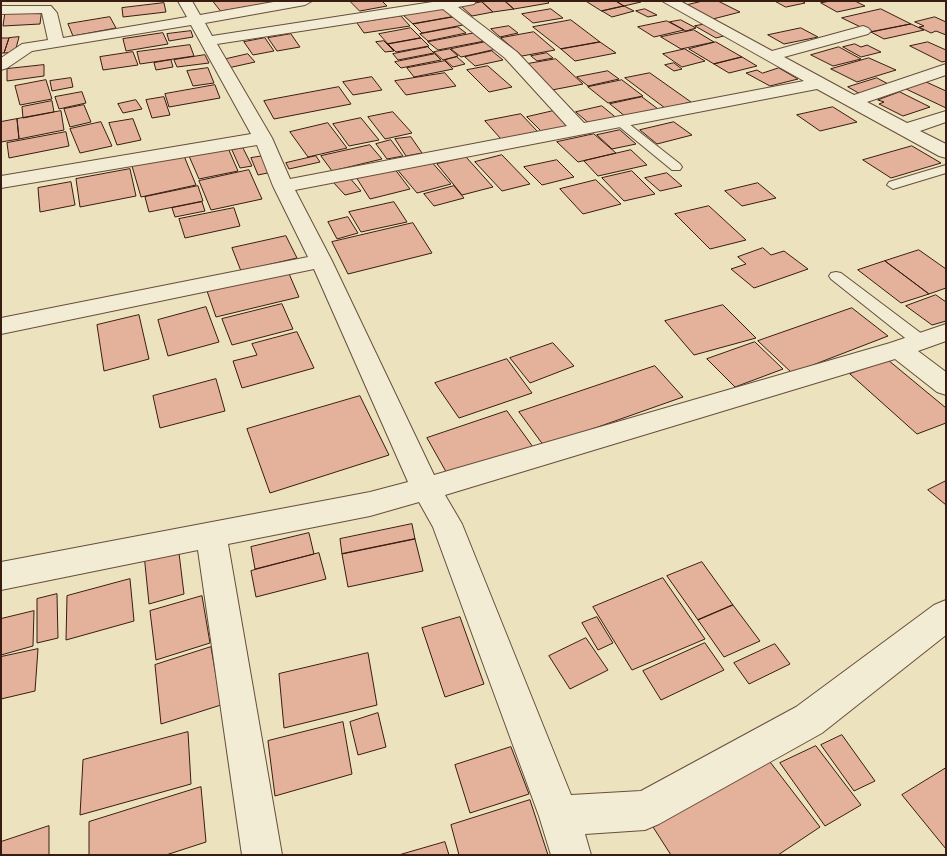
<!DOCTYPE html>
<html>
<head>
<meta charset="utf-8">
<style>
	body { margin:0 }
	#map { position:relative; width:947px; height:856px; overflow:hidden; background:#ece2be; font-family:"Old Standard TT",serif }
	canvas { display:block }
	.frame { position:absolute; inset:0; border:2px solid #391c11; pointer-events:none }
</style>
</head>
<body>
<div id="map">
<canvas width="947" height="856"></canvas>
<div class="frame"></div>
</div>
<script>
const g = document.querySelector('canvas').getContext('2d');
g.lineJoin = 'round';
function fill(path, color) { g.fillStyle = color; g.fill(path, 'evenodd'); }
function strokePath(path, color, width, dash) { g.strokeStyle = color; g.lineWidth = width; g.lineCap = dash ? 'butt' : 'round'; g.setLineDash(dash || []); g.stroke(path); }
const building = new Path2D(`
	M213,1H268L269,3L221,11Z
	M350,1H382L387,6L360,11Z
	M505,1L514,9L493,12L482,2Z
	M505,1H547L549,3L514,9Z
	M586,1H616L624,6L602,11Z
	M616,1H640L641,2L624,6Z
	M703,1H718L740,12L713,19L687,5Z
	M775,1H802L805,3L786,7Z
	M831,1H855L865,6L837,12L821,3Z
	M482,2L493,12L472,16L461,6Z
	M164,3L166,12L123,17L122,8Z
	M624,6L634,11L612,17L602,11Z
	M447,7L458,16L413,24L403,15Z
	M42,8L40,24L3,26L5,12Z
	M551,9L563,18L533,23L522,14Z
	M645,9L657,15L648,17L636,11Z
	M881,9L911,24L871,32L842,18Z
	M401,16L410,26L364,33L357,23Z
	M458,16L468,24L422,33L413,24Z
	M110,17L116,28L73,36L68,24Z
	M935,17L946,22V35L936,31L931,33L919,27L924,26L915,22Z
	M571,20L600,42L561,49L533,27Z
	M681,20L696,28L686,31L670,22Z
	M667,21L684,30L654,37L638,27Z
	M706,24L727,35L716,38L695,26Z
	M911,24L924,30L884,39L871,32Z
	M509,26L518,33L500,37L491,29Z
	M458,27L466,33L428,41L420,34Z
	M411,28L421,38L388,44L379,34Z
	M801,28L818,37L784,44L768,35Z
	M694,30L714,42L681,49L661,37Z
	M191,31L193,37L169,41L167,34Z
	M480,32L490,40L438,50L428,42Z
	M534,32L555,50L522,56L501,38Z
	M163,33L168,44L126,51L123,39Z
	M291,34L300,47L277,51L268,38Z
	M19,37L15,52L4,53L9,38Z
	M1,38H9L4,53H1Z
	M265,38L274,51L253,55L244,42Z
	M421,38L429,46L396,52L388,44Z
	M384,41L394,51L385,52L376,42Z
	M484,42H493L501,48L461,57L451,49Z
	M600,42L616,53L575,61L561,49Z
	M716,42L742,57L714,64L689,49Z
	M928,42L946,50V61L942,62L910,46Z
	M855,44L861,47L867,45L881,52L861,57L843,47Z
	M190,45L194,56L140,64L137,52Z
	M428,47L434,53L398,60L393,54Z
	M839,47L861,59L833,66L811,55Z
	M450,49L458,56L443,60L434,52Z
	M685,49L705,61L682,67L663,54Z
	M492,51L503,60L475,66L465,57Z
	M133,52L138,65L103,70L100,57Z
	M547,53L553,58L537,61L531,56Z
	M248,54L255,62L228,68L222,60Z
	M435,54L441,60L401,68L395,62Z
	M205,55L209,63L177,67L174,60Z
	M457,57L465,64L453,67L445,60Z
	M742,57L757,66L729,73L714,64Z
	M869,58L896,70L857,82L831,69Z
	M556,59L583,84L552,90L527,64Z
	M171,60L173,67L156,70L154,63Z
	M445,61L453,69L414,77L407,68Z
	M674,63L682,69L674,71L665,65Z
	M44,65V76L7,81V69Z
	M488,66L512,87L489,92L467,70Z
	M208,68L214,83L193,86L187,71Z
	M779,68L798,79L770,86L746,73L757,70L762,73Z
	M608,71L619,79L588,86L577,77Z
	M445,73L456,86L406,95L395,81Z
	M650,73L691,102L665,108L625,78Z
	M372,77L382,90L353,95L343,82Z
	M71,78L73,87L52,91L50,81Z
	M877,78L892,86L862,95L848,87Z
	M46,80L52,99L20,105L15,86Z
	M622,80L643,96L608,103L588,87Z
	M924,81L946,91V108L904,88Z
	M215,85L220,98L169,107L165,94Z
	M339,87L351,104L274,119L264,101Z
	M82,92L86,103L59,109L55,97Z
	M900,92L930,107L903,116L879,104L884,102L878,100Z
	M164,97L170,115L152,118L146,100Z
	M642,97L658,109L626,117L610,104Z
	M136,100L142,109L123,113L118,104Z
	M52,101L54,112L23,118L22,107Z
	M84,105L91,122L70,127L64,109Z
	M602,106L619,120L592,126L576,112Z
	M833,107L857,122L820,131L797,115Z
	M61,111L64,130L19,139L17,119Z
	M553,111L568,126L542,132L527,117Z
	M393,112L412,133L385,139L368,117Z
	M521,114L538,132L501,139L485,121Z
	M361,118L379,140L349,146L333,124Z
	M17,119L19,139L1,142V122Z
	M133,119L141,140L117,145L109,123Z
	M101,122L112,146L80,153L70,129Z
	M674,122L692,135L657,144L640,130Z
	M328,123L347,148L308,157L290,132Z
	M620,130L636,144L612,149L597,135Z
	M66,132L69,146L9,158L7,143Z
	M594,134L616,153L578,162L557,142Z
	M411,137L422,153L406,156L395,139Z
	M391,140L403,156L387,159L376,144Z
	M370,145L382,159L332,171L321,156Z
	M912,146L941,163L891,178L863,160Z
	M228,148L238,171L199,179L189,156Z
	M243,148L252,166L240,168L232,150Z
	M631,150L647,165L598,176L584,161Z
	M270,155L277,171L258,175L251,158Z
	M502,155L530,184L502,191L475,162Z
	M184,156L196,185L141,197L132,166Z
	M316,156L320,162L289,169L286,163Z
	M466,157L493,187L462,195L437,164Z
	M430,160L451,184L417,193L396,168Z
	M557,160L574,177L542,185L524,167Z
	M394,168L410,189L370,199L356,177Z
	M130,169L136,196L80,207L76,179Z
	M249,170L262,199L211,210L199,181Z
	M632,171L655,194L624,201L602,178Z
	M667,173L682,186L660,191L645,178Z
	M349,177L361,191L345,195L333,182Z
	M596,180L621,204L583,214L560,189Z
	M71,182L75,205L40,212L38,188Z
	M758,183L776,198L742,206L725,191Z
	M198,186L203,201L149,212L145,197Z
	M454,186L464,198L434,206L424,194Z
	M202,202L205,211L175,217L172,208Z
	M394,202L407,222L361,232L349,212Z
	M709,206L746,240L710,249L675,214Z
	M234,208L240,226L185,238L179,219Z
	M348,217L358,233L337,239L328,222Z
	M413,223L432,253L348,274L332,242Z
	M286,236L297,258L241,271L232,248Z
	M763,248L771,255L784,251L808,269L754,288L731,269L746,264L738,257Z
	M919,250L946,269V288L929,294L885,261Z
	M885,261L929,294L901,303L858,270Z
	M287,269L299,297L216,317L206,288Z
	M936,295L946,302V321L932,325L906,306Z
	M282,304L293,329L232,345L222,319Z
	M723,305L756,338L694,355L665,321Z
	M206,307L219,342L168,356L158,320Z
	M852,308L888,336L792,373L758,341Z
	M139,315L149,359L104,371L97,325Z
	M297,332L314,368L242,388L233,361L257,355L252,344Z
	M755,342L783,369L735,387L707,359Z
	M553,343L574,366L530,383L510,358Z
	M507,359L532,393L459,418L435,383Z
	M888,360L946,408V423L917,434L850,374Z
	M655,366L683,397L544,446L519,412Z
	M216,379L225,411L160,428L153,396Z
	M360,396L389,455L270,493L247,429Z
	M507,411L533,447L449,477L427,438Z
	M946,481V505L928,490Z
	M412,524L415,539L342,554L340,539Z
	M309,533L314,554L255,569L251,547Z
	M415,539L423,571L348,587L342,554Z
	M178,545L184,594L149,604L144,554Z
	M319,553L326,579L256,597L251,571Z
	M702,562L733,605L698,620L667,576Z
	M663,578L705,639L632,670L593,607Z
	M130,579L134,621L66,640L67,596Z
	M57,594L58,638L37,643V599Z
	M202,596L210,643L156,660L150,611Z
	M733,605L760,641L724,657L698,620Z
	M34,611L33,646L1,655V619Z
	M460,617L484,684L445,697L422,628Z
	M597,617L613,643L598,650L582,623Z
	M586,638L608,670L570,689L549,656Z
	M705,643L724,670L661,700L643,671Z
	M775,644L790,664L749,684L734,663Z
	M211,647L221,705L161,724L155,665Z
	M38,649L35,691L1,699V657Z
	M368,653L377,705L284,728L279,674Z
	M378,713L386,747L358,755L350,722Z
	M343,722L352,774L275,796L268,741Z
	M188,732L191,784L80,815L83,760Z
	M842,735L875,781L854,791L821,745Z
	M816,746L861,805L825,826L780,763Z
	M511,747L529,794L470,813L455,765Z
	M767,758L820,827L778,855H671L653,827Z
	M946,768V849L902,795Z
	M201,787L206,842L166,855H89V822Z
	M530,800L548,855H459L451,825Z
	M49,826V855H1V842Z
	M445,842L449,855H399Z`);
fill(building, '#e4b19a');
strokePath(building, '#391c11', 1);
const lane = new Path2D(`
	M620,119L624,120L680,164L682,167L680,170H672L616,124L614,122L616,120Z
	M946,165V173L893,189L887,185L889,182Z
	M836,272L841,273L926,337L928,341L926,345L920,346L914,345L831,279L829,276L831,273Z`);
const street = new Path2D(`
	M178,1H192L200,15L279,1H312L305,5L205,23L212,36L439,1H476L474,4L458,7L517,52L584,123L804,81L662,1H680L772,51L863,26L868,28L871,31L868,34L784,57L854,95L946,64V75L867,102L907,123L946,111V122L920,131L946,144V158L939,156L817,89L295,190L332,261L434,475L890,343L946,324V341L918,351L946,372V395L937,392L895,359L445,495L462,524L571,795L641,791L796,707L934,605L946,600V635L822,733L659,824L645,830L585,834L591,855H551L539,816L433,527L419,502L370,516L228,544L282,855H242L198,550L1,590V562L370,492L408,482L314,269L1,334V318L308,257L273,186L257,145L1,188V176L251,134L191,25L32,51L7,68L1,70V58L22,44L48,40L42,13L1,14V6H51L57,13L63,38L187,17ZM443,9L505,58L567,126L290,179L272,138L217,44Z`);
strokePath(lane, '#664e3c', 2);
strokePath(street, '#664e3c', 2);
fill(lane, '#f3ecd5');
fill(street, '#f3ecd5');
</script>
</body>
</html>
